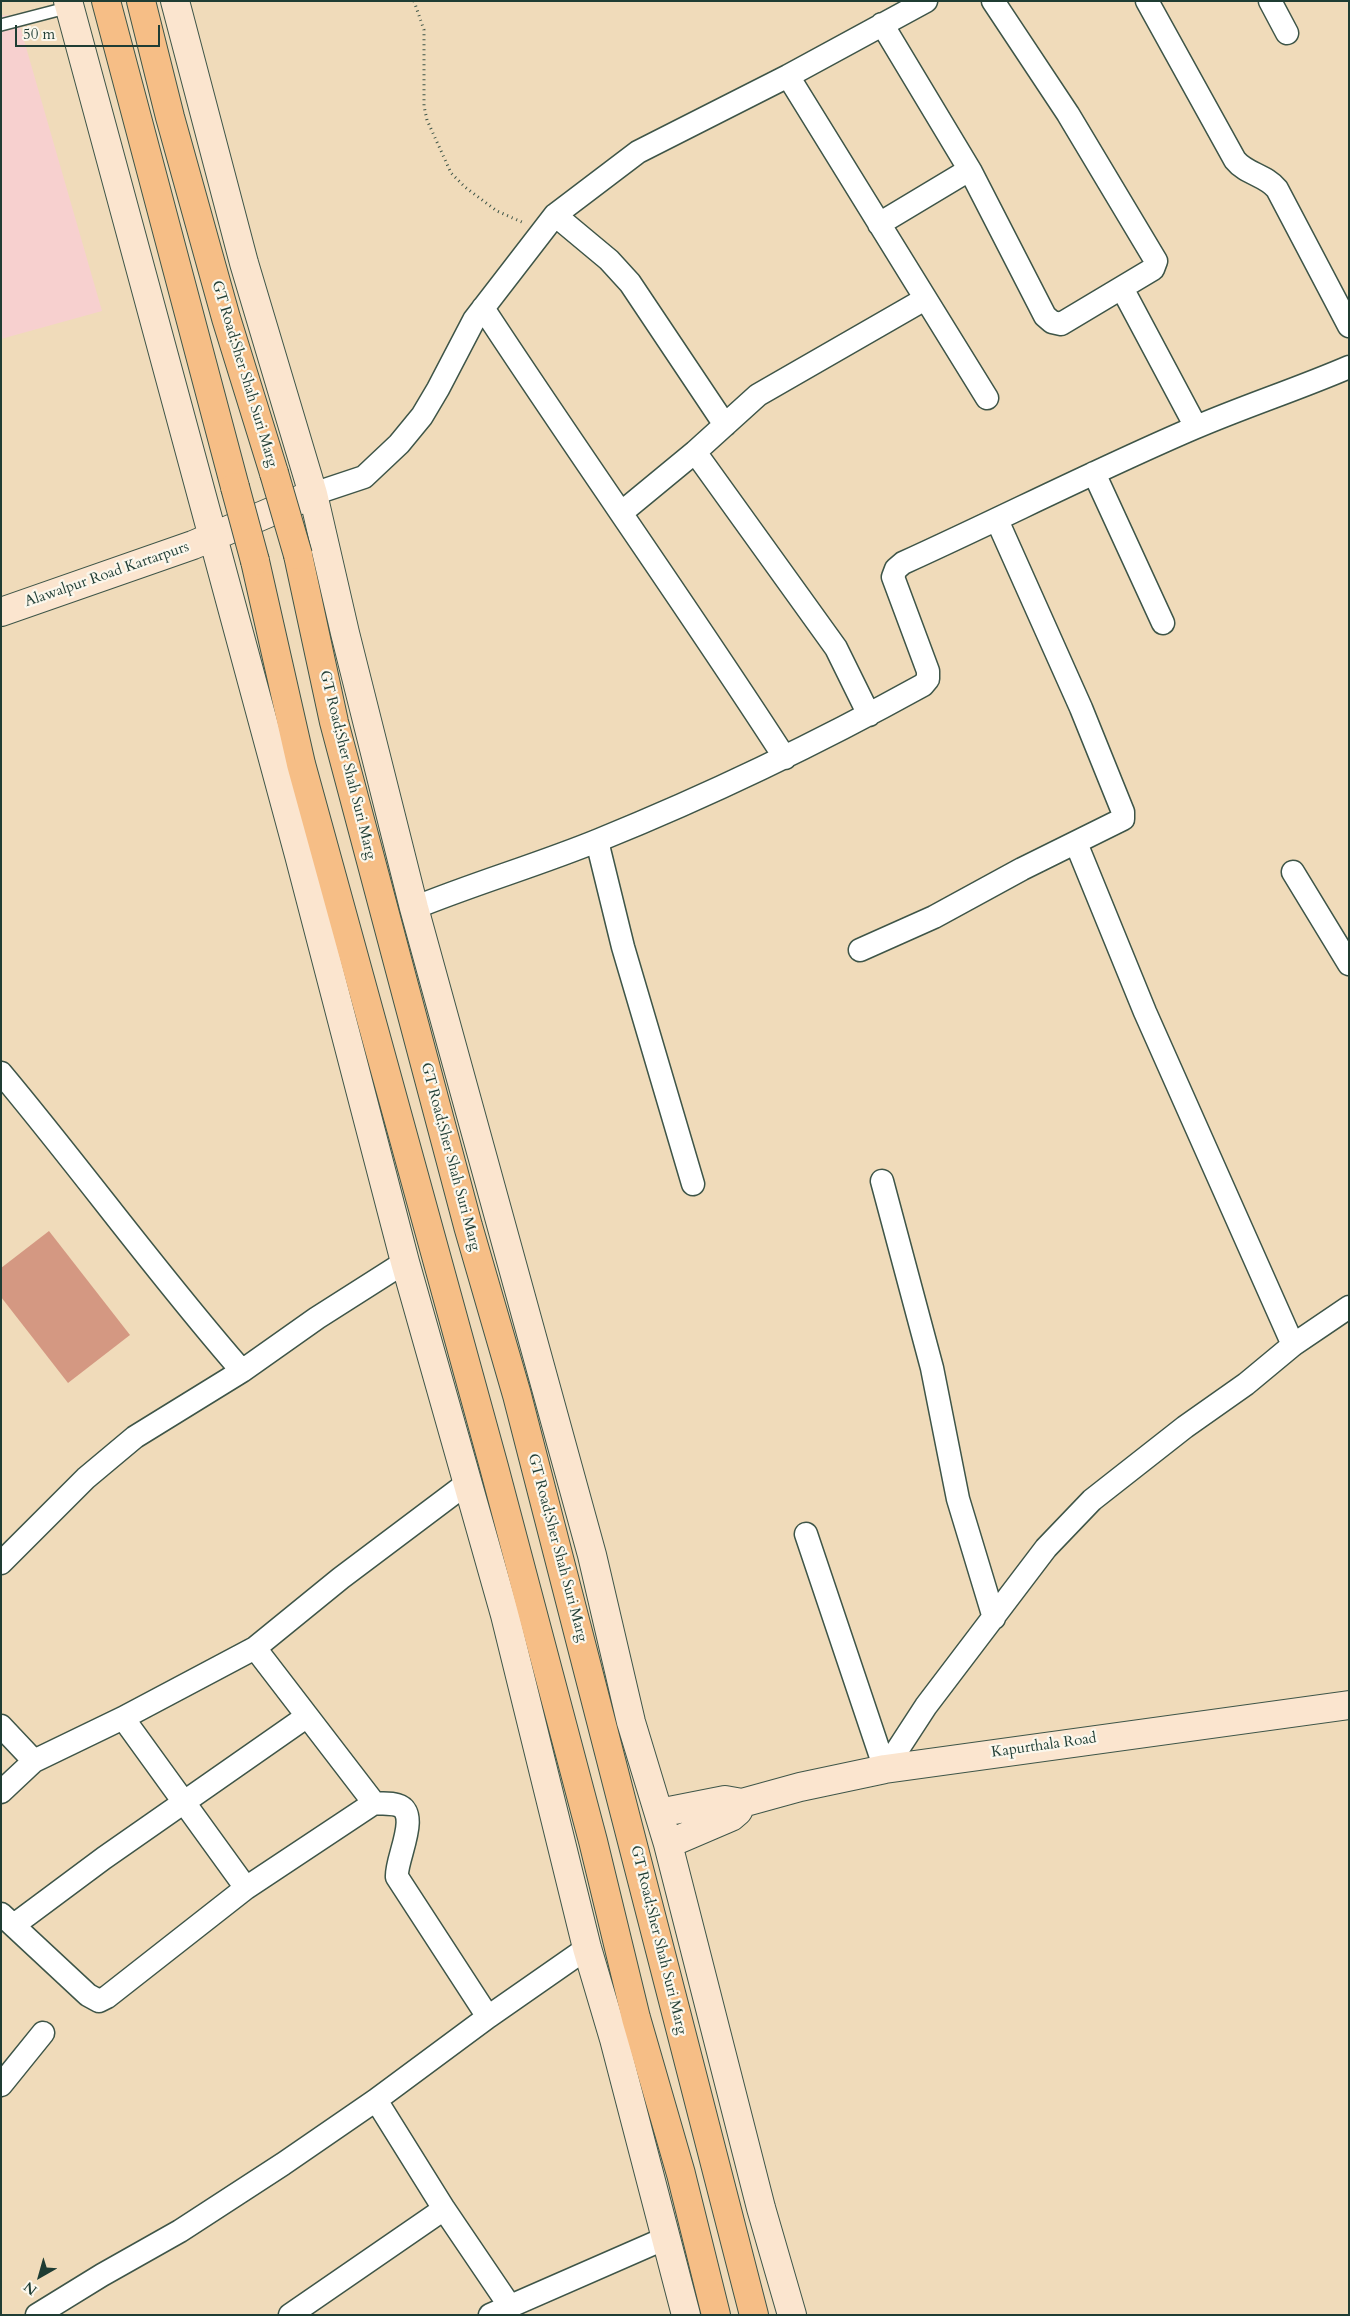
<!DOCTYPE html>
<html>
<head>
<meta charset="utf-8">
<style>
	body { margin:0 }
	#map { position:relative; width:1350px; height:2316px; overflow:hidden; background:#f0dbba; font-family:Cardo,serif }
	canvas { display:block }
	.frame { position:absolute; inset:0; border:2px solid #1f3d34; pointer-events:none }
	.north { position:absolute; left:15px; top:2251px; width:50px; height:50px; -webkit-text-stroke:4px #fbf7ec; paint-order:stroke; rotate:218deg; font-size:14px; font-weight:700; line-height:20px; text-align:center; color:#1f3d34 }
	.north::after { content:''; display:block; margin:auto; width:18px; height:22px; background:#1f3d34; clip-path:polygon(50% 0,100% 100%,50% 72%,0 100%) }
	.scale { position:absolute; left:15px; top:25px; width:145px; height:22px; box-sizing:border-box; border:2px solid #1f3d34; border-top:0; padding-left:6px; font-size:15px; line-height:18px; white-space:nowrap; color:#1f3d34; -webkit-text-stroke:4px #fbf7ec; paint-order:stroke }
</style>
</head>
<body>
<div id="map">
<canvas width="1350" height="2316"></canvas>
<div class="frame"></div>
<div class="north">N</div>
<div class="scale">50 m</div>
</div>
<script>
const g = document.querySelector('canvas').getContext('2d');
g.lineJoin = 'round';
function fill(path, color) { g.fillStyle = color; g.fill(path, 'evenodd'); }
function strokePath(path, color, width, dash) { g.strokeStyle = color; g.lineWidth = width; g.lineCap = dash ? 'butt' : 'round'; g.setLineDash(dash || []); g.stroke(path); }
function label(font, color, halo, rows, align = 'center') {
  g.font = font + ' Cardo,serif'; g.lineWidth = 4.5; g.setLineDash([]); g.textBaseline = 'middle'; g.strokeStyle = halo; g.fillStyle = color; for (const [text, x, y, turn = 0] of rows) {
    g.save(); g.translate(x, y); g.rotate((+turn || 0) * Math.PI / 180); g.textAlign = isNaN(turn) ? turn : align; if (halo) g.strokeText(text, 0, 0); g.fillText(text, 0, 0); g.restore();
  }
}
fill(new Path2D(`
	M1,15L17,16L102,311L1,339Z`), '#f7d0cf');
fill(new Path2D(`
	M49,1231L130,1335L68,1383L1,1297V1268Z`), '#d49882');
const service = new Path2D(`
	M1,25L70,7`);
const minor = new Path2D(`
	M1147,1L1235,160C1246,174 1266,175 1277,189L1349,326
	M1270,1L1287,33
	M882,24L971,172L1045,316L1052,322L1061,324L1153,269L1156,261L1068,114L993,1
	M788,76L987,398
	M555,215L609,260L630,283L725,425
	M879,224L969,170
	M1123,290L1196,427
	M483,308C582,459 687,606 785,758
	M695,452L836,648L869,715
	M1094,473L1163,623
	M313,494L364,477L399,444L422,416L438,389L474,320L555,215L638,152L788,76L926,1
	M621,513L695,452L758,395L925,299
	M597,841L623,947L693,1184
	M1076,843L1145,1012L1293,1345
	M1293,872L1349,964
	M414,908C475,883 538,865 599,840C710,795 818,743 923,685L928,679V671L893,577L896,569L903,563C1000,519 1096,470 1194,428C1245,406 1298,389 1349,367
	M860,950L934,917L1022,869L1123,819V812L1081,708L997,520
	M1,1073C83,1171 158,1275 242,1371
	M882,1181L932,1368L958,1499L994,1618
	M806,1534L885,1769
	M1,1563L86,1478L135,1437L242,1371L317,1318L405,1262
	M255,1648L374,1803C381,1804 390,1803 397,1805C422,1812 395,1860 397,1877L488,2017
	M1,1726L34,1761
	M885,1769L926,1706L1046,1548L1092,1500L1185,1427L1246,1384L1293,1345L1349,1307
	M1,1792L34,1761L123,1718L255,1648L341,1578L466,1484
	M246,1888L374,1803
	M1,1914L88,1995L99,2001L107,1997L246,1888L123,1718
	M14,1925L104,1858L306,1717
	M1,2085L43,2033
	M376,2100L444,2209L509,2305
	M37,2315L102,2275L180,2231L283,2164L376,2100L488,2017L587,1948
	M290,2315L444,2209
	M490,2315L666,2238`);
const secondary = new Path2D(`
	M68,1L299,855L405,1262L505,1615L587,1948L614,2039L686,2315
	M175,1L244,263L313,494L345,633L414,908L592,1555L631,1722L668,1844L761,2208L792,2315
	M1,612L193,545L306,497
	M659,1813L725,1800L742,1803L800,1787L885,1769L1349,1705
	M668,1844L731,1817L738,1811L742,1803`);
const trunk = new Path2D(`
	M106,1L235,487
	M141,1L170,117L226,318L274,473
	M298,555L334,722L468,1226L517,1395L754,2315
	M255,561L301,764L494,1467L593,1841L636,2018L681,2174L716,2315`);
strokePath(service, '#3e5548', 14);
strokePath(minor, '#3e5548', 25);
strokePath(secondary, '#3e5548', 30);
strokePath(trunk, '#3e5548', 30);
strokePath(new Path2D(`
	M414,1L424,30V106L427,120L451,173L465,187L497,211L524,223`), '#3e5548', 3, [1, 4]);
strokePath(service, '#fff', 11);
strokePath(minor, '#fff', 22);
strokePath(secondary, '#fbe5cf', 28);
strokePath(trunk, '#f6be86', 28);
const trunkBridge = new Path2D(`
	M274,473L298,555
	M235,487L255,561`);
strokePath(trunkBridge, '#3e5548', 30, []);
strokePath(trunkBridge, '#f6be86', 28);
label('15px', '#1f3d34', '#fbf7ec', [
	["GT Road;Sher Shah Suri Marg",244,374,73],
	["Alawalpur Road Kartarpurs",107,575,-19],
	["GT Road;Sher Shah Suri Marg",347,765,76],
	["GT Road;Sher Shah Suri Marg",450,1157,75],
	["GT Road;Sher Shah Suri Marg",557,1548,75],
	["Kapurthala Road",1044,1746,-8],
	["GT Road;Sher Shah Suri Marg",658,1940,76]
]);
</script>
</body>
</html>
